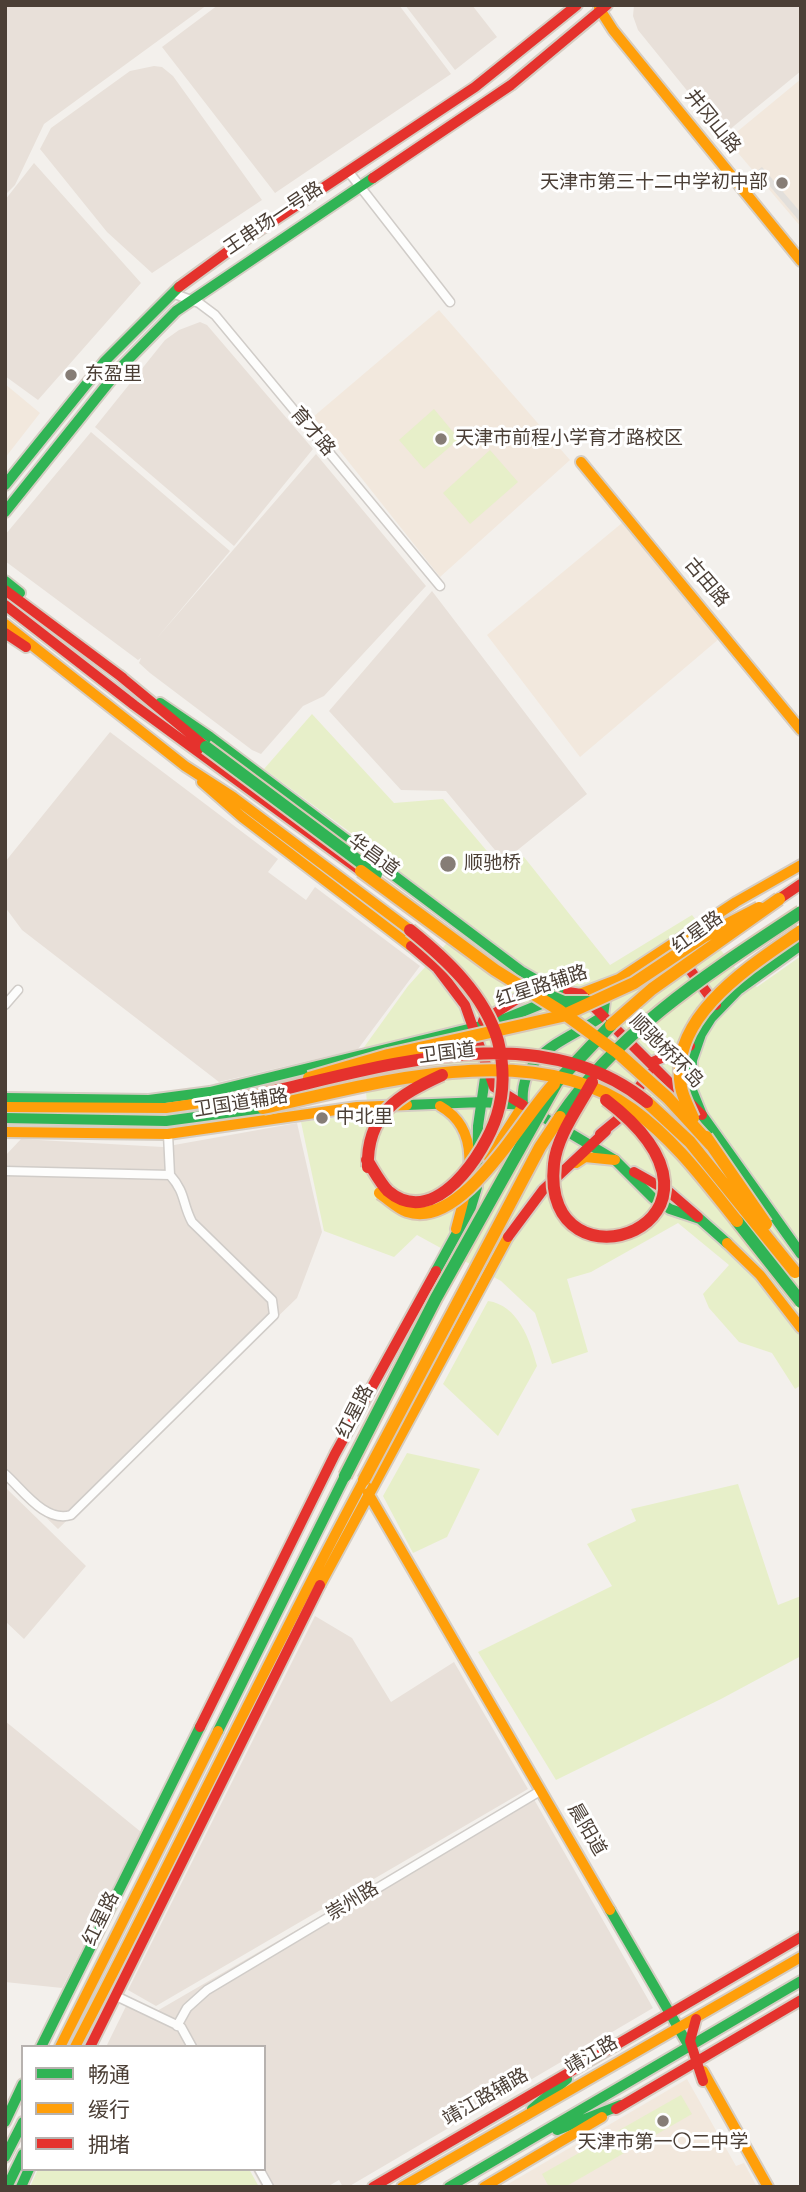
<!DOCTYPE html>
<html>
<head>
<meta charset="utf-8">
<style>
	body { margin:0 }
	#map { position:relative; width:806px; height:2192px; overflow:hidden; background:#f3f0ec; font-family:Poppins,"Noto Sans SC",sans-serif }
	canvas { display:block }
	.frame { position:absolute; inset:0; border:7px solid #4b3f36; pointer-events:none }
	.legend { position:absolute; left:21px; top:2045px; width:245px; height:126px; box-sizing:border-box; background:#fff; border:2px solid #b7b2af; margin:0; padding:9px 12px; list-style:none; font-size:21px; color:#4b3f36 }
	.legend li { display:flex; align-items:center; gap:14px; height:35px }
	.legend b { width:35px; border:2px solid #b7b2af }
</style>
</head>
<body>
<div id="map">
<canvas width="806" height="2192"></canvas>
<div class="frame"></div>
<ul class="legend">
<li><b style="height:9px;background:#30b455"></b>畅通</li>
<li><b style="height:9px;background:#ff9f0a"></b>缓行</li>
<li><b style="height:9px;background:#e5322d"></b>拥堵</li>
</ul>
</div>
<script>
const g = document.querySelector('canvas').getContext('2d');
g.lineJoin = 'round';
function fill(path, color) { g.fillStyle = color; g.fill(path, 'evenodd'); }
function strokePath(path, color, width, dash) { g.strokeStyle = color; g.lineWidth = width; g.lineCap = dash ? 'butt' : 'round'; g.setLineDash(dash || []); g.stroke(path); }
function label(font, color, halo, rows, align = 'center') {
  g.font = font + ' Poppins,"Noto Sans SC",sans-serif'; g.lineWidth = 6; g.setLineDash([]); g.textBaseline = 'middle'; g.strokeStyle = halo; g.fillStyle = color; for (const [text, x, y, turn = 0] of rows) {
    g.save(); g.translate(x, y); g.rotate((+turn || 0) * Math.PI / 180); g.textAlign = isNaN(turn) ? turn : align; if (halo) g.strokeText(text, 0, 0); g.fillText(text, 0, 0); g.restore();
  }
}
fill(new Path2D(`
	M7,5H207L44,124L15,185L5,195Z
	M218,5H399L451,74L275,193L162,47Z
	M405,5H472L497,37L455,70Z
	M634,5H801V71L723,135L638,30L633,16Z
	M154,66L162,67L173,76L262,200L152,273L107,232L40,149L51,128L130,71Z
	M34,163L141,283L38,400L5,376V200Z
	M200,322L207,325L313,449L234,546L95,427L165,340L179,330Z
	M91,432L230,551L157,638L316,454L426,586L324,696L303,706L261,754L252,750L150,673L139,663L141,658L138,660L5,561V535Z
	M432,591L587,794L504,861L446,791L401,790L329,711Z
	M110,732L278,859L268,872L306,900L315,887L420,966L358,1049L219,1082L22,930L5,907V862Z
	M297,1123L322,1232L297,1298L58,1529L5,1478V1156L21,1139L163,1147Z
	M5,1487L86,1566L24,1639L5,1621Z
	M315,1616L352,1638L391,1702L454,1662L528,1789L156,2006L128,1990Z
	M5,1721L141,1832L62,1988L5,1982Z
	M531,1794L653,2008L348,2187H343L339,2180L327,2187H262L252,2169H264V2047H106L130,1998L157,2011Z`), '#e8e0d9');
fill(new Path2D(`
	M801,79V227L727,140Z
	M439,310L570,460L440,577L313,417Z
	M5,384L40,413L5,458Z
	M622,523L720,638L580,757L487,635Z
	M687,2079L736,2166L744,2163L757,2187H503Z`), '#f2e8dd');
fill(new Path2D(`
	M434,409L459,439L424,469L399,440Z
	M490,450L518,482L470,524L443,493Z
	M312,714L394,803L443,799L503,870L524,857L610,965L692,915L742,976L757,987L801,956V1385L795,1389L772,1353L739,1342L709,1308L703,1294L729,1265L678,1223L591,1272L567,1279L588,1352L552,1364L535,1313L501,1281L417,1235L394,1257L324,1231L301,1122L368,1113L362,1050L408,986L464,924L358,838L264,769Z
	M488,1301C518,1305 530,1340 537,1366L498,1436L443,1384Z
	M407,1453L480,1469L447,1537L413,1553L383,1496Z
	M738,1484L778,1605L801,1596V1656L721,1699L556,1780L478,1652L612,1586L587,1544L636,1521L631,1509Z
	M681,2095L692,2114L565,2187H549L542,2174Z
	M38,2169H249L259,2187H30Z`), '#e7efc9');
fill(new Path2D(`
	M762,167L801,213V223L757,171Z`), '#e2dfdb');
const street = new Path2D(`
	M348,171L450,302
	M172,293L199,303L215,315L440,586
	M5,1005L18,990
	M5,1171L170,1175L168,1134
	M5,1474C23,1490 45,1523 71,1515L274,1315L272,1300L192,1222C182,1203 186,1193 170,1175
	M116,1996L181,2027L192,2047
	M177,2026L187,2008L207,1990L540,1791
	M259,2169L269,2187`);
const fast = new Path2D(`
	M5,485L105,361L179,287
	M5,512L122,366L176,311L373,178
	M5,581L20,593
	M160,703L210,737L521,971L554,990L568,992
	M801,945L738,990L711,1018L701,1034L692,1060L691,1088L702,1115L801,1254
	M606,993L603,1016C567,1041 518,1052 523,1105L615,1160L653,1198L670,1209L700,1219L727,1243
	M5,1098L149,1100L210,1092L497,1022L551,1000
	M407,1105L482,1102L523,1105
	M5,1118L166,1121L263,1108
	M436,1271L471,1207L477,1187L478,1126L486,1071
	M218,1731L345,1476
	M610,1910L690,2048
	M41,2047L200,1727
	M532,2109L567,2079
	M5,2122L23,2084
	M557,2130L621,2105
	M5,2157L23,2122
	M7,2187L23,2154
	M21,2187L29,2169
	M449,2187L801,1981`);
const slow = new Path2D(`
	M599,8L613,30L801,261
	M581,462L801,730
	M5,624L185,766L233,797L410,930
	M202,782L242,817L411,946
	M577,995L619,979L736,902L801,865
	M440,1106C486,1132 467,1187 456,1229
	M5,1107L166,1108L262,1094
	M5,1132L168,1134L357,1107L407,1105
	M489,1158L523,1105
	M576,1163L585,1157L615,1160
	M727,1243L760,1275L801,1328
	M368,1493L610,1910
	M320,1585L508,1237
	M60,2047L218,1731
	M75,2047C173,1859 264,1667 364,1480
	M703,2071L768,2187
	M402,2187L801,1957
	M484,2187L602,2117`);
const jam = new Path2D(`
	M373,178L511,85L607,5
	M179,287L231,249L475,87L577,5
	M5,590L123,678
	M5,605L134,705L361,871
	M5,633L26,647
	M119,675L206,747
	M779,899L801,884
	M411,946L437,968L465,1005L494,1087L523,1105
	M682,959L716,1005
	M568,992L581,994L702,1115
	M483,1021L534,988
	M650,1063L690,1046
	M600,1134L617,1120L648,1074
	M634,1172L668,1191L698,1217
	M508,1237L543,1190L606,1131
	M200,1727L335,1454L436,1271
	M696,2019L690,2041L703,2081
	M90,2047L320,1585
	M616,2109L801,2000
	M373,2187L801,1937`);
strokePath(street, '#d0ccc8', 11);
strokePath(fast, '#d5cdc3', 14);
strokePath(slow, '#d5cdc3', 14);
strokePath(jam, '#d5cdc3', 14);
strokePath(street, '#fdfdfc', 8);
strokePath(fast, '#30b455', 10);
strokePath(slow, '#ff9f0a', 10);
strokePath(jam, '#e5322d', 10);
const fastBridge = new Path2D(`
	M206,747L376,874
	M538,991L564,1002H588
	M560,1117C619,1029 715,969 801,912
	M737,1221L801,1302
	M345,1476L436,1298L557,1082L611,1025`);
const slowBridge = new Path2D(`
	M361,871L495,970L559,1010L618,1053L668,1098L711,1145
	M611,1025L652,989L779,899
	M309,1078L388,1055L562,1016L634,983L703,937L759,908
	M647,1102L690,1142L795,1272
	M263,1108C373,1084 531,1036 632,1109C675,1140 704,1180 737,1221
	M693,1118C689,1108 683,1098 681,1087C668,1016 752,965 801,931
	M706,1137L766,1224
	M380,1193C388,1198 398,1208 407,1211C463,1230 521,1118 554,1084
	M364,1480L540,1147L560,1117`);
const jamBridge = new Path2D(`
	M592,1082C579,1107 557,1135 554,1164C539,1301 768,1224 606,1100
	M262,1094C383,1067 538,1014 647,1102
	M367,1160C373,1169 380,1183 388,1191C435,1231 485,1153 497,1115C504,1092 504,1065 498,1041C485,995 446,959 410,930
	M368,1167C366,1114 399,1095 442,1075`);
strokePath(fastBridge, '#d8c8b7', 16, []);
strokePath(slowBridge, '#d8c8b7', 16, []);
strokePath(jamBridge, '#d8c8b7', 16, []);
strokePath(fastBridge, '#30b455', 12);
strokePath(slowBridge, '#ff9f0a', 12);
strokePath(jamBridge, '#e5322d', 12);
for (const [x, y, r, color] of [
	[782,183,7,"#867d76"],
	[71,375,7,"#867d76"],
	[441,439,7,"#867d76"],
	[448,864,9,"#867d76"],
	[322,1118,7,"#867d76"],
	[663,2121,7,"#867d76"]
]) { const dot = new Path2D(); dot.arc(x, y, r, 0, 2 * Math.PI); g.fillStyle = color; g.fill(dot); strokePath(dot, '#fff', 2.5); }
label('19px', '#4b3f36', '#fff', [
	["井冈山路",712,122,51],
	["王串场一号路",274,219,-34],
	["育才路",312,432,50],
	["古田路",706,583,50],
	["华昌道",373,856,36],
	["红星路",698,933,-36],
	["红星路辅路",542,987,-18],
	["顺驰桥环岛",666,1052,45],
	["卫国道",447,1054,-7],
	["卫国道辅路",241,1104,-9],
	["红星路",356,1412,-63],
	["晨阳道",586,1830,60],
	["崇州路",353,1902,-31],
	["红星路",102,1919,-64],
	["靖江路",592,2056,-30],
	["靖江路辅路",486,2098,-30]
]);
label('19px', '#4b3f36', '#fff', [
	["天津市第三十二中学初中部",768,183,"right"],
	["东盈里",85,375],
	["天津市前程小学育才路校区",455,439],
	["顺驰桥",464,864],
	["中北里",336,1118],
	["天津市第一〇二中学",663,2143,"center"]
], 'left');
</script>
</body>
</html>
